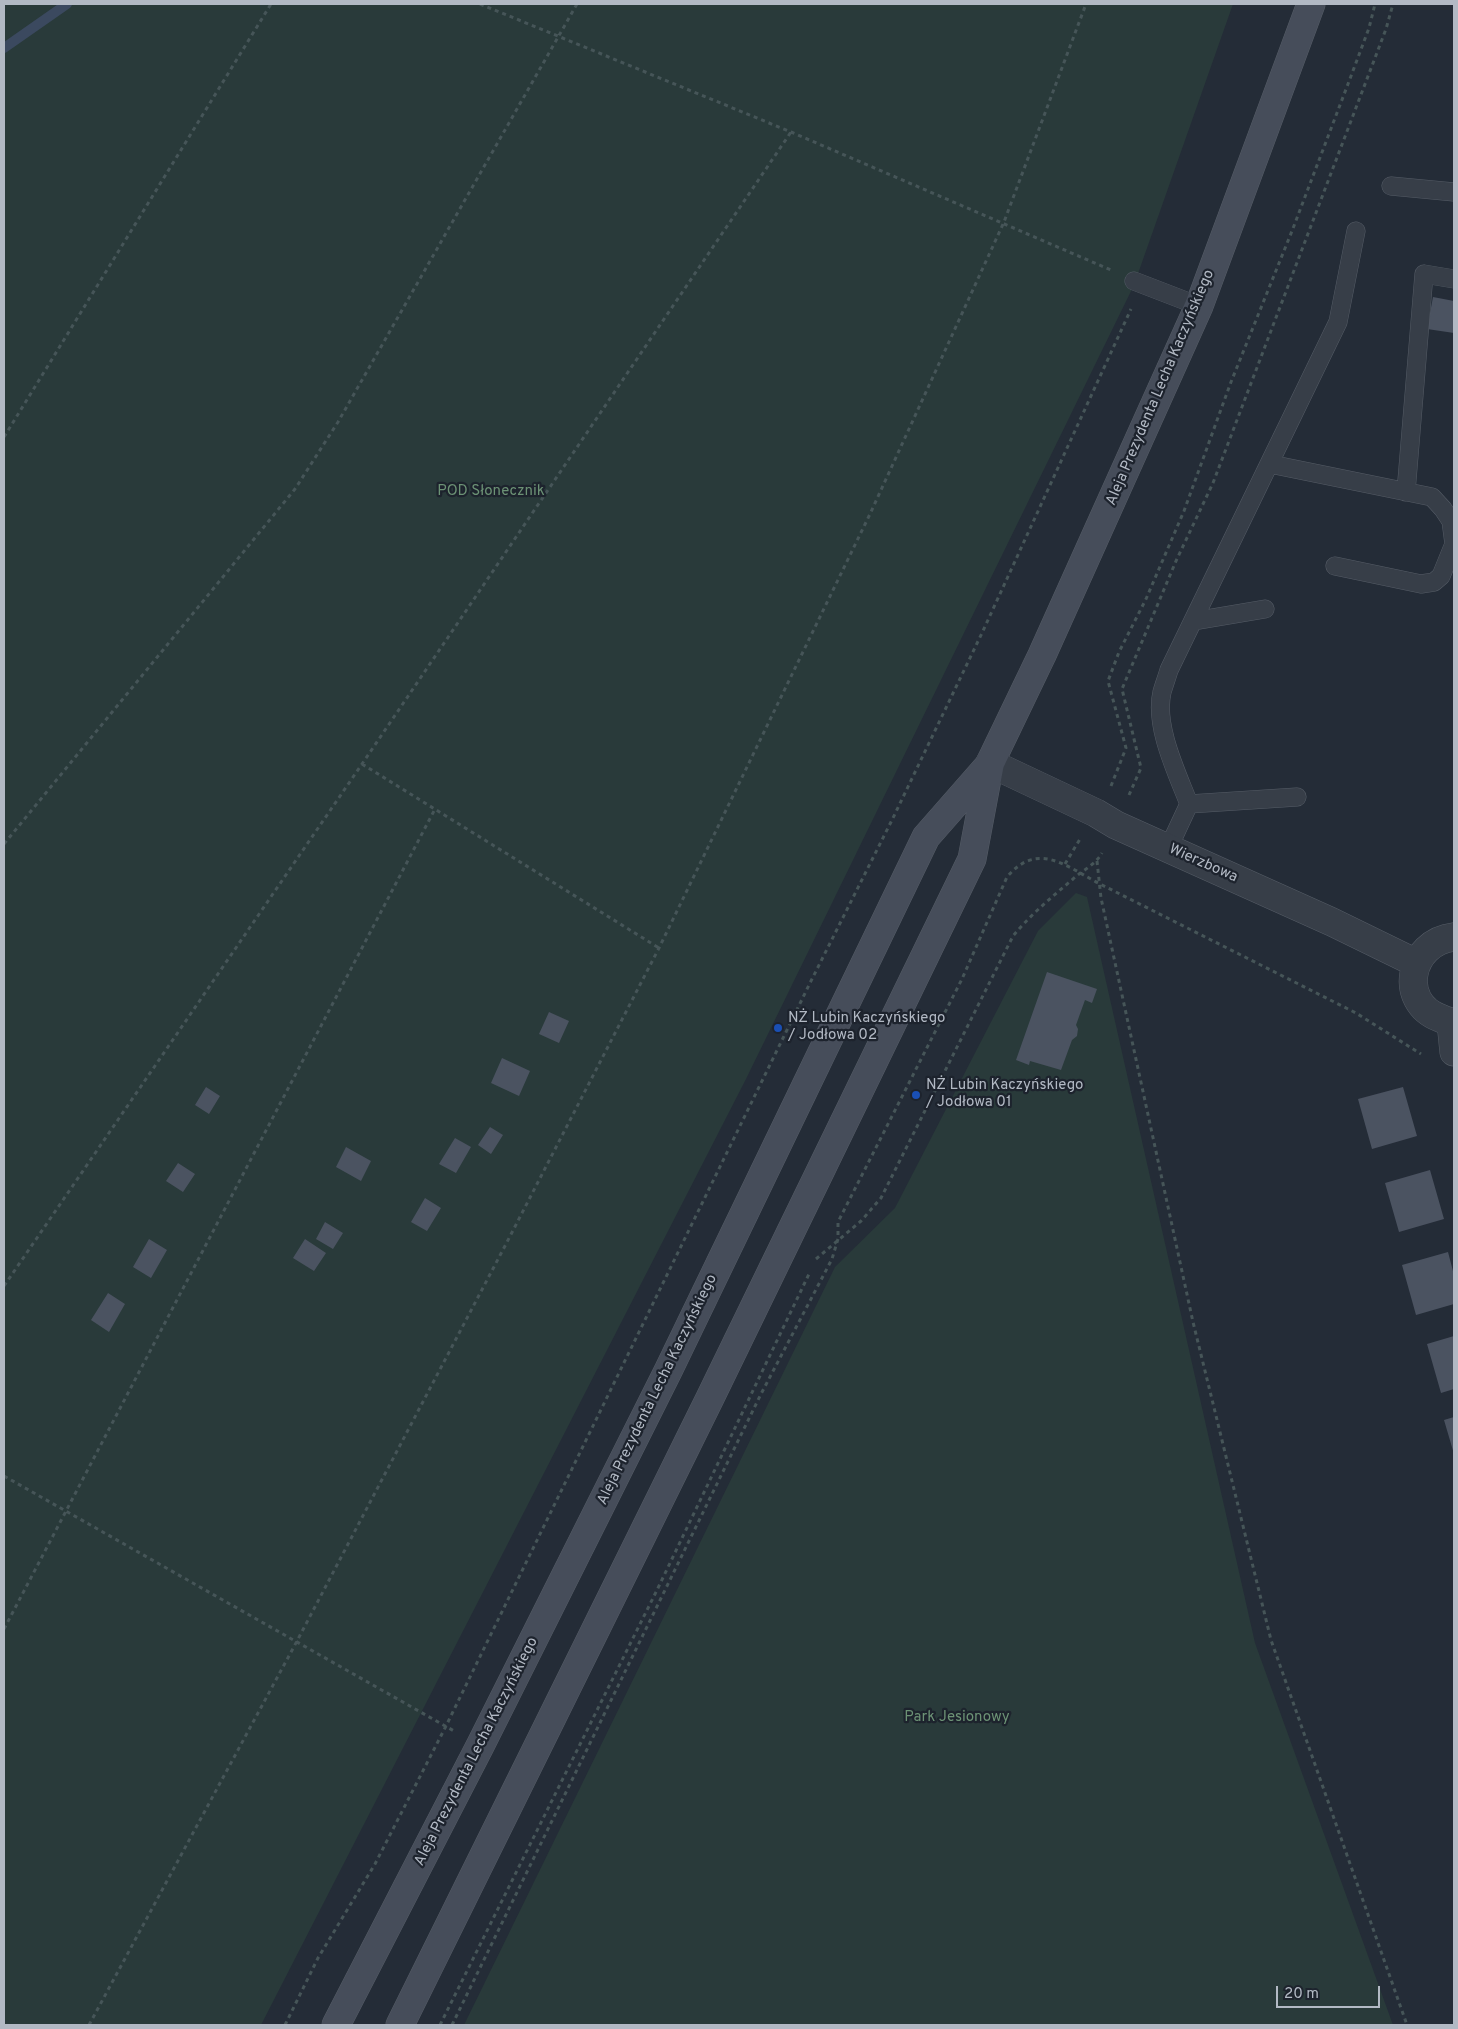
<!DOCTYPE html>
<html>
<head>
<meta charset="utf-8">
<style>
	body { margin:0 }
	#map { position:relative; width:1458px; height:2029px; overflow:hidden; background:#242c37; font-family:Overpass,sans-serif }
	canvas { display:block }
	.frame { position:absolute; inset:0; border:5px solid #b2b9c4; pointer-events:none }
	.scale { position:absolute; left:1276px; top:1986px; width:104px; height:22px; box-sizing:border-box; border:2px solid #b2b9c4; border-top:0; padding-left:6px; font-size:15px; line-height:18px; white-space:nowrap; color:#b2b9c4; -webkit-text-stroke:4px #1d232d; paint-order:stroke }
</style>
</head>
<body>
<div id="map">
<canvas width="1458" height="2029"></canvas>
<div class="frame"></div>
<div class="scale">20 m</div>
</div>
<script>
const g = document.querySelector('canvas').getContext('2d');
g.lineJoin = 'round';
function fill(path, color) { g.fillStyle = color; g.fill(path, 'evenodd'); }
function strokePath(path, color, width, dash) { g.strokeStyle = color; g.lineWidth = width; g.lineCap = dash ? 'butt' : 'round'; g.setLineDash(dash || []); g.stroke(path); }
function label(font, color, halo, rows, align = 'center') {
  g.font = font + ' Overpass,sans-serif'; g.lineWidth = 4.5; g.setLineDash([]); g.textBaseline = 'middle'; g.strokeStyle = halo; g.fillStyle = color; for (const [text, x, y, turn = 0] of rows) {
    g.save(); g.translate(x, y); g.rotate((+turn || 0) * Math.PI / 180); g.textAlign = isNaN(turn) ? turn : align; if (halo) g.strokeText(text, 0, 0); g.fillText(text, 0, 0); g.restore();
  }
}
fill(new Path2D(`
	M4,4H1233L1134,285L746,1079L261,2025H4Z
	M1076,893L1087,897L1255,1643L1393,2025H464L835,1267L895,1208L1038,931Z`), '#293a3a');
strokePath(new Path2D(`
	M4,48L67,4`), '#3b495f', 10);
fill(new Path2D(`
	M1433,297L1454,301V333L1427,329Z
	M1047,972L1097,989L1092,1003L1085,1000L1076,1025L1078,1029L1077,1036L1072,1040L1061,1070L1030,1061L1029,1065L1016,1060Z
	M549,1012L569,1021L559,1043L539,1034Z
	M502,1058L530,1071L519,1096L491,1083Z
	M206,1087L220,1096L209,1114L195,1105Z
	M1403,1087L1417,1136L1372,1149L1358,1099Z
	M490,1127L503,1135L491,1154L478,1145Z
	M455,1138L471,1147L456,1173L439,1164Z
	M346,1147L371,1161L361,1181L336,1167Z
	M178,1163L195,1174L183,1192L166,1181Z
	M1430,1170L1444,1219L1399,1232L1385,1183Z
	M425,1198L441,1208L427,1231L411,1222Z
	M325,1222L343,1233L333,1249L316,1239Z
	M149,1239L167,1250L151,1278L133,1267Z
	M305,1239L326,1253L314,1271L293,1258Z
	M1448,1252L1454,1275V1304L1416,1315L1402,1265Z
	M108,1293L125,1304L109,1332L91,1320Z
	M1454,1336V1389L1441,1393L1427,1344Z
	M1454,1417V1454L1444,1420Z`), '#4b5361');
const lane = new Path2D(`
	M1391,186L1454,192
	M1134,281L1199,306
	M1270,464L1432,497L1443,509L1451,521L1454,544L1441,576L1434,582L1421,584L1335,566
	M1406,492L1424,274L1454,279
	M1194,621L1265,609
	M1189,804L1297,797
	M1168,849L1189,804C1177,773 1154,726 1162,692C1164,685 1167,677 1169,670L1338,322L1356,231`);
const street = new Path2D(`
	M990,763L1096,813L1116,825L1332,922L1416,963
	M1454,937C1409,942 1397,1002 1440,1018C1445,1020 1449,1022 1454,1022
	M1451,1022L1454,1052`);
const secondary = new Path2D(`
	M336,2025L480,1746L668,1371L926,837L990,764
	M400,2025L710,1398L972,859L990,763L1042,655L1199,306L1311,4`);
strokePath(lane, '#555c66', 19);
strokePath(street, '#555c66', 29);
strokePath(secondary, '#555c66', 29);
strokePath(new Path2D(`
	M480,4L791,132L1111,270
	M4,437L271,4
	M362,764L659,948
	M1111,786L1126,748L1108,681L1119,652L1146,599L1184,511L1231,382L1292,231L1348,84L1369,28L1375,4
	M1129,795L1141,768L1122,689L1176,561L1213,483L1386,29L1393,4
	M4,844L295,489L338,422L577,4
	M1097,861L1101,898L1193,1322L1271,1640L1407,2025
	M1065,864L1080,839
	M816,1259L861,1221L881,1198L1013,936C1031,914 1052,897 1073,879C1083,870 1095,865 1102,853
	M4,1286L362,764L791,132
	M4,1476L454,1731
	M4,1629L435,809
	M89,2025L297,1641L506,1244L659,948L870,514L1004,222L1086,4
	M285,2025L318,1958L375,1864L446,1726L810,983L892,820L982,633L1131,309
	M440,2025L658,1588L809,1274
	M452,2025L761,1394L832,1259L838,1239V1222L962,979L1007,877C1038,840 1067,867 1100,884L1356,1013L1421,1054`), '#465558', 3, [4, 4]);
strokePath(lane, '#373e48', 18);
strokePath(street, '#373e48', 28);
strokePath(secondary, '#464d5a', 28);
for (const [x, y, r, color] of [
	[778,1028,5,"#1a4fb4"],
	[916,1095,5,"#1a4fb4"]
]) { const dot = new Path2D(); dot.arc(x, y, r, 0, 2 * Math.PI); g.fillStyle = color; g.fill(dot); strokePath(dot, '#1d232d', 2); }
label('15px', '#b2b9c4', '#1d232d', [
	["Aleja Prezydenta Lecha Kaczyńskiego",1161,388,-67],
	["Wierzbowa",1203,864,24],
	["Aleja Prezydenta Lecha Kaczyńskiego",658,1390,-64],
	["Aleja Prezydenta Lecha Kaczyńskiego",477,1752,-63]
]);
label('15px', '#6c9275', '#1d232d', [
	["POD Słonecznik",491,492],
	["Park Jesionowy",957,1718]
]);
label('15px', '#b2b9c4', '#1d232d', [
	["NŻ Lubin Kaczyńskiego",788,1019],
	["/ Jodłowa 02",788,1036],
	["NŻ Lubin Kaczyńskiego",926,1086],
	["/ Jodłowa 01",926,1103]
], 'left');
</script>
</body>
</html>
